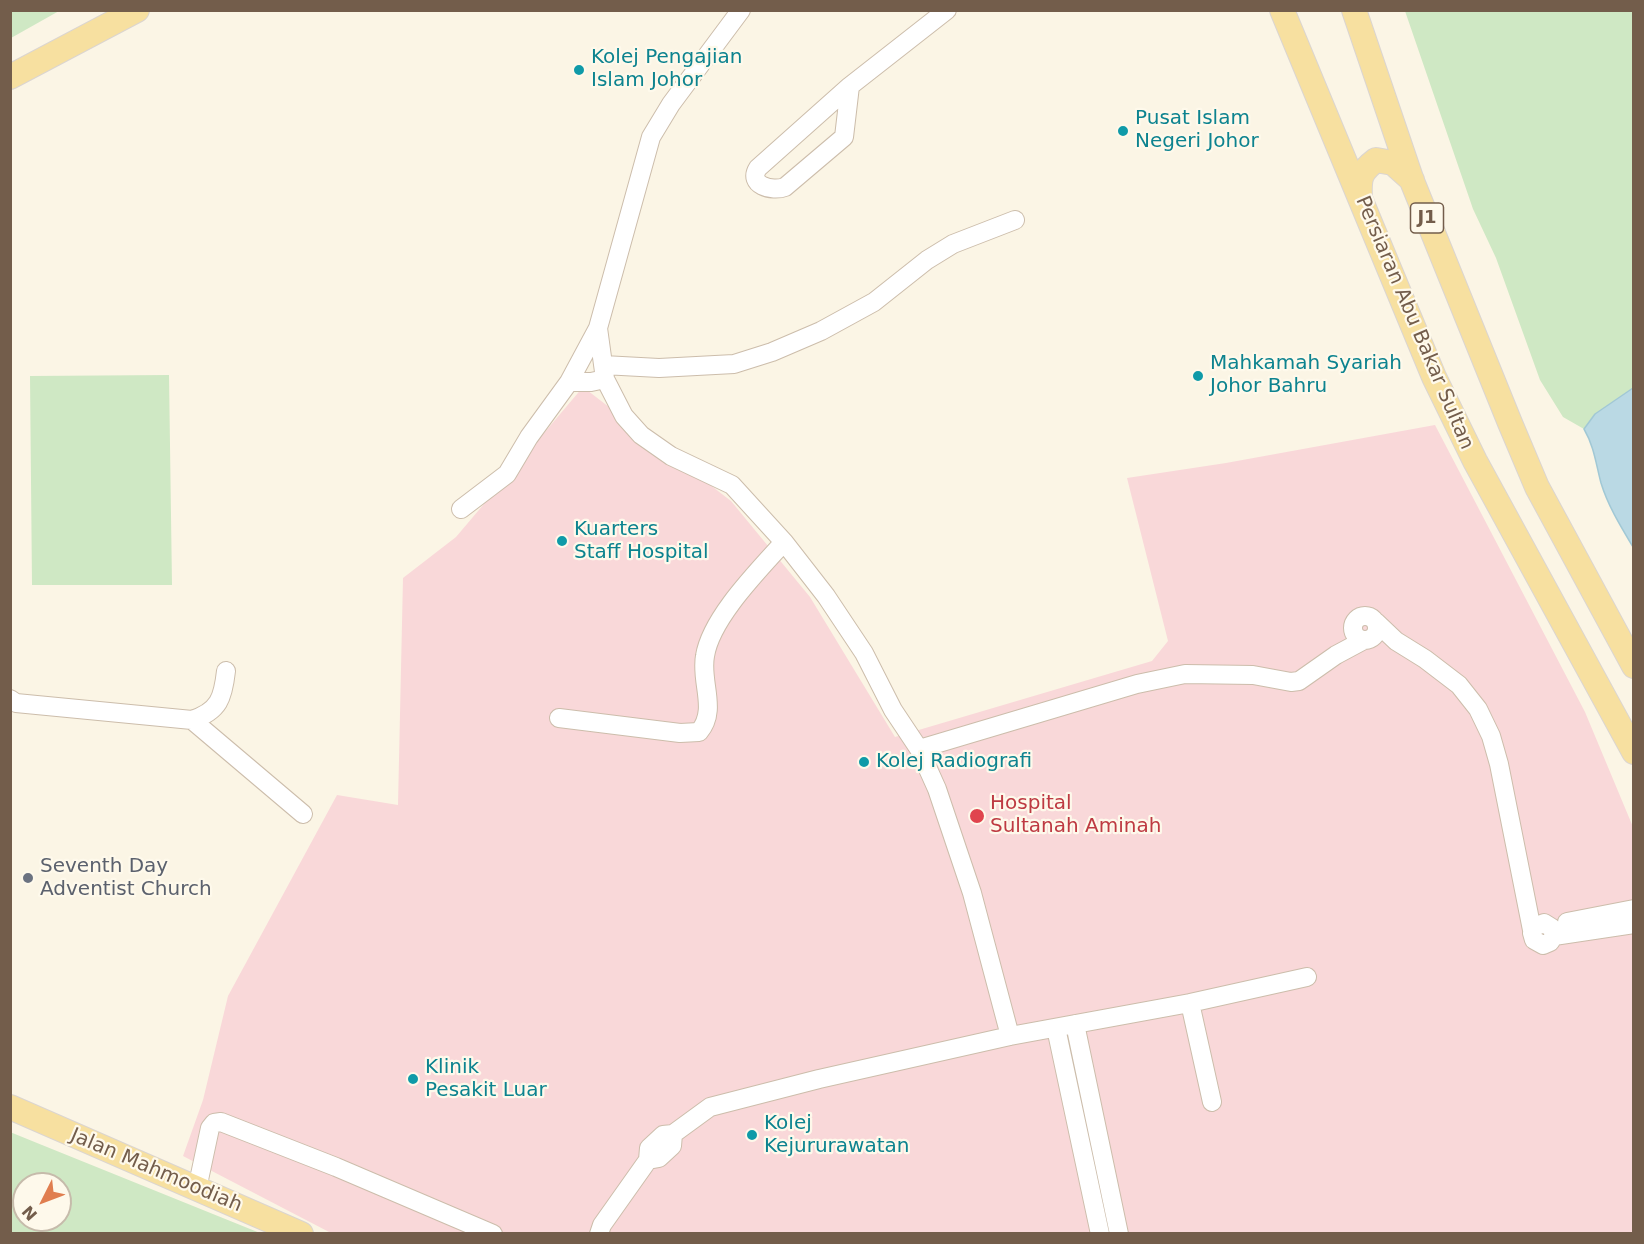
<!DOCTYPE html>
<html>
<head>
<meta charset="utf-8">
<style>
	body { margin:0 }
	#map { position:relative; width:1644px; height:1244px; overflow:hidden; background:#fbf5e5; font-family:"DejaVu Sans",sans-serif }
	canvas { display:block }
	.frame { position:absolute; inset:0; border:12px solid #735d4b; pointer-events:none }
	.north { position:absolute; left:12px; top:1172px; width:60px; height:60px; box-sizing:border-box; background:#fef9eb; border:2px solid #c6bbab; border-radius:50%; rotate:228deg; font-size:16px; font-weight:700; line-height:24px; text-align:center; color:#735d4b }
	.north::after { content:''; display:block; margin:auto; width:21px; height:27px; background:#e07e4f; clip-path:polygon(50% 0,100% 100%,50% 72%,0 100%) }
</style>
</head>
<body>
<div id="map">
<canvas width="1644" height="1244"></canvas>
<div class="frame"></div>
<div class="north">N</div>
</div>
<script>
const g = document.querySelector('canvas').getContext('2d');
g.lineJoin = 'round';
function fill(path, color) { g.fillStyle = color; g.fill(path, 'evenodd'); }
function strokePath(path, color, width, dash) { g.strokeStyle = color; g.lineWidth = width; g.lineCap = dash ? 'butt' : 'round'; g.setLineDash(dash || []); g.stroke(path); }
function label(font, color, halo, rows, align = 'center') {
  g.font = font + ' "DejaVu Sans",sans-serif'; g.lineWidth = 4.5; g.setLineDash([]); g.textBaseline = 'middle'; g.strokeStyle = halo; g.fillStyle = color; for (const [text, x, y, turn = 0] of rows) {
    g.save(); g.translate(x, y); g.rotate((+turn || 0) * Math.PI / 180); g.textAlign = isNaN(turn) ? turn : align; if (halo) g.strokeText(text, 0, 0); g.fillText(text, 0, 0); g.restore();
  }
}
fill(new Path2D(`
	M583,387L731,501L810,597L895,737L1152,661L1168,641L1127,478L1226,463L1435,425L1585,712L1633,827V1233H331L183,1156L203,1100L228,996L337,795L398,805L403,578L456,537Z`), '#f9d8d9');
fill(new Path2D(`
	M11,10H59V11L11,38Z
	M1405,11H1633V388L1595,414L1584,429L1563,417L1540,380L1496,258L1473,209Z
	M169,375L172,585H32L30,376Z
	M10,1132L42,1145L260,1233H11ZM24,1184H60V1220H24Z`), '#cfe8c4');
const water = new Path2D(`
	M1633,388V547C1621,527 1608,506 1601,483C1596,464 1594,446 1584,429L1595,414Z`);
fill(water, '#bad9e4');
strokePath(water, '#a1c8d5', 1.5);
const minor = new Path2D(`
	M850,86L844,137L785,187C772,192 747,185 758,168L850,86L947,10
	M598,328L605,379L624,416L641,435L671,456L732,485L784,542L826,596L864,653L893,710L919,749L937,789L972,893L1010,1036
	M603,365L659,368L734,364L772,352L821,331L874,302L927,260L953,244L1015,220
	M569,382H591L605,379
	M461,509L507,474L529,437L569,382L598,328L651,137L671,104L741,10
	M1353 628a12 12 0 1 1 24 0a12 12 0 1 1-24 0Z
	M1376,622L1396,641L1425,659L1459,685L1478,709L1491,736L1499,764L1532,930
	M10,699L16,703L192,720L303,814
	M559,718L680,733L699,732C718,710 700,682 705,656C711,618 758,571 784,542
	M192,720C219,711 223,698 226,671
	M919,749L1137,684L1185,674L1253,675L1291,682L1299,681L1336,655L1364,640
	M1567,922L1634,909
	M1554,936L1552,928L1544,923L1534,927L1532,933L1534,940L1543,945L1550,942L1554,936L1634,924
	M1190,1003L1212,1102
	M1075,1024L1119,1234
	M1056,1028L1100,1234
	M648,1160L659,1158L672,1146L673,1134
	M197,1189L210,1128L214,1123L221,1122L336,1167L493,1234
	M599,1234L602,1225L648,1160L649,1148L663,1135L673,1134L710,1107L819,1079L1010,1036L1190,1003L1307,977`);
const major = new Path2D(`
	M1282,10L1434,377L1475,461L1634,752
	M1354,10L1412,181L1510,423L1537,487L1634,666
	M10,77L137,10
	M1360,198C1359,178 1360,172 1376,160L1393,163L1412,180
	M10,1107L301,1234`);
strokePath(minor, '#ccbdab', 20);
strokePath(major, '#dbd5d0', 26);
strokePath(minor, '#fff', 18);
strokePath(major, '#f7e0a0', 24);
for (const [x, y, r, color] of [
	[579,70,6,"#0f9aa8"],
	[1123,131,6,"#0f9aa8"],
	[1198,376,6,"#0f9aa8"],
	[562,541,6,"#0f9aa8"],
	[864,762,6,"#0f9aa8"],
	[977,816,8,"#e0444e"],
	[28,878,6,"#6b7280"],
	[413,1079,6,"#0f9aa8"],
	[752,1135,6,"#0f9aa8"]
]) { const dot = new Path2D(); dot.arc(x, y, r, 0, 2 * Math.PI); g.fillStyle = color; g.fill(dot); strokePath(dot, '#fef9eb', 2); }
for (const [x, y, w] of [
	[1427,218,33]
]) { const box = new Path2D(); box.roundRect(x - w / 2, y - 15, w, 30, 4.5); g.fillStyle = '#fef9eb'; g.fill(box); strokePath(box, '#735d4b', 1.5); }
label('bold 18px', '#735d4b', null, [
	["J1",1427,218]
]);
label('20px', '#0d838f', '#fef9eb', [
	["Kolej Pengajian",591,58],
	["Islam Johor",591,81],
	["Pusat Islam",1135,119],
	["Negeri Johor",1135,142],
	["Mahkamah Syariah",1210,364],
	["Johor Bahru",1210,387],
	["Kuarters",574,530],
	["Staff Hospital",574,553],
	["Kolej Radiografi",876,762],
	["Klinik",425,1068],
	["Pesakit Luar",425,1091],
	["Kolej",764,1124],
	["Kejururawatan",764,1147]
], 'left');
label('20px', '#735d4b', '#fef9eb', [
	["Persiaran Abu Bakar Sultan",1414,323,67],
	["Jalan Mahmoodiah",156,1171,23]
]);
label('20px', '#be3a42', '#fef9eb', [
	["Hospital",990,804],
	["Sultanah Aminah",990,827]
], 'left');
label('20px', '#5b616d', '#fef9eb', [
	["Seventh Day",40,867],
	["Adventist Church",40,890]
], 'left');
</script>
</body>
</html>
